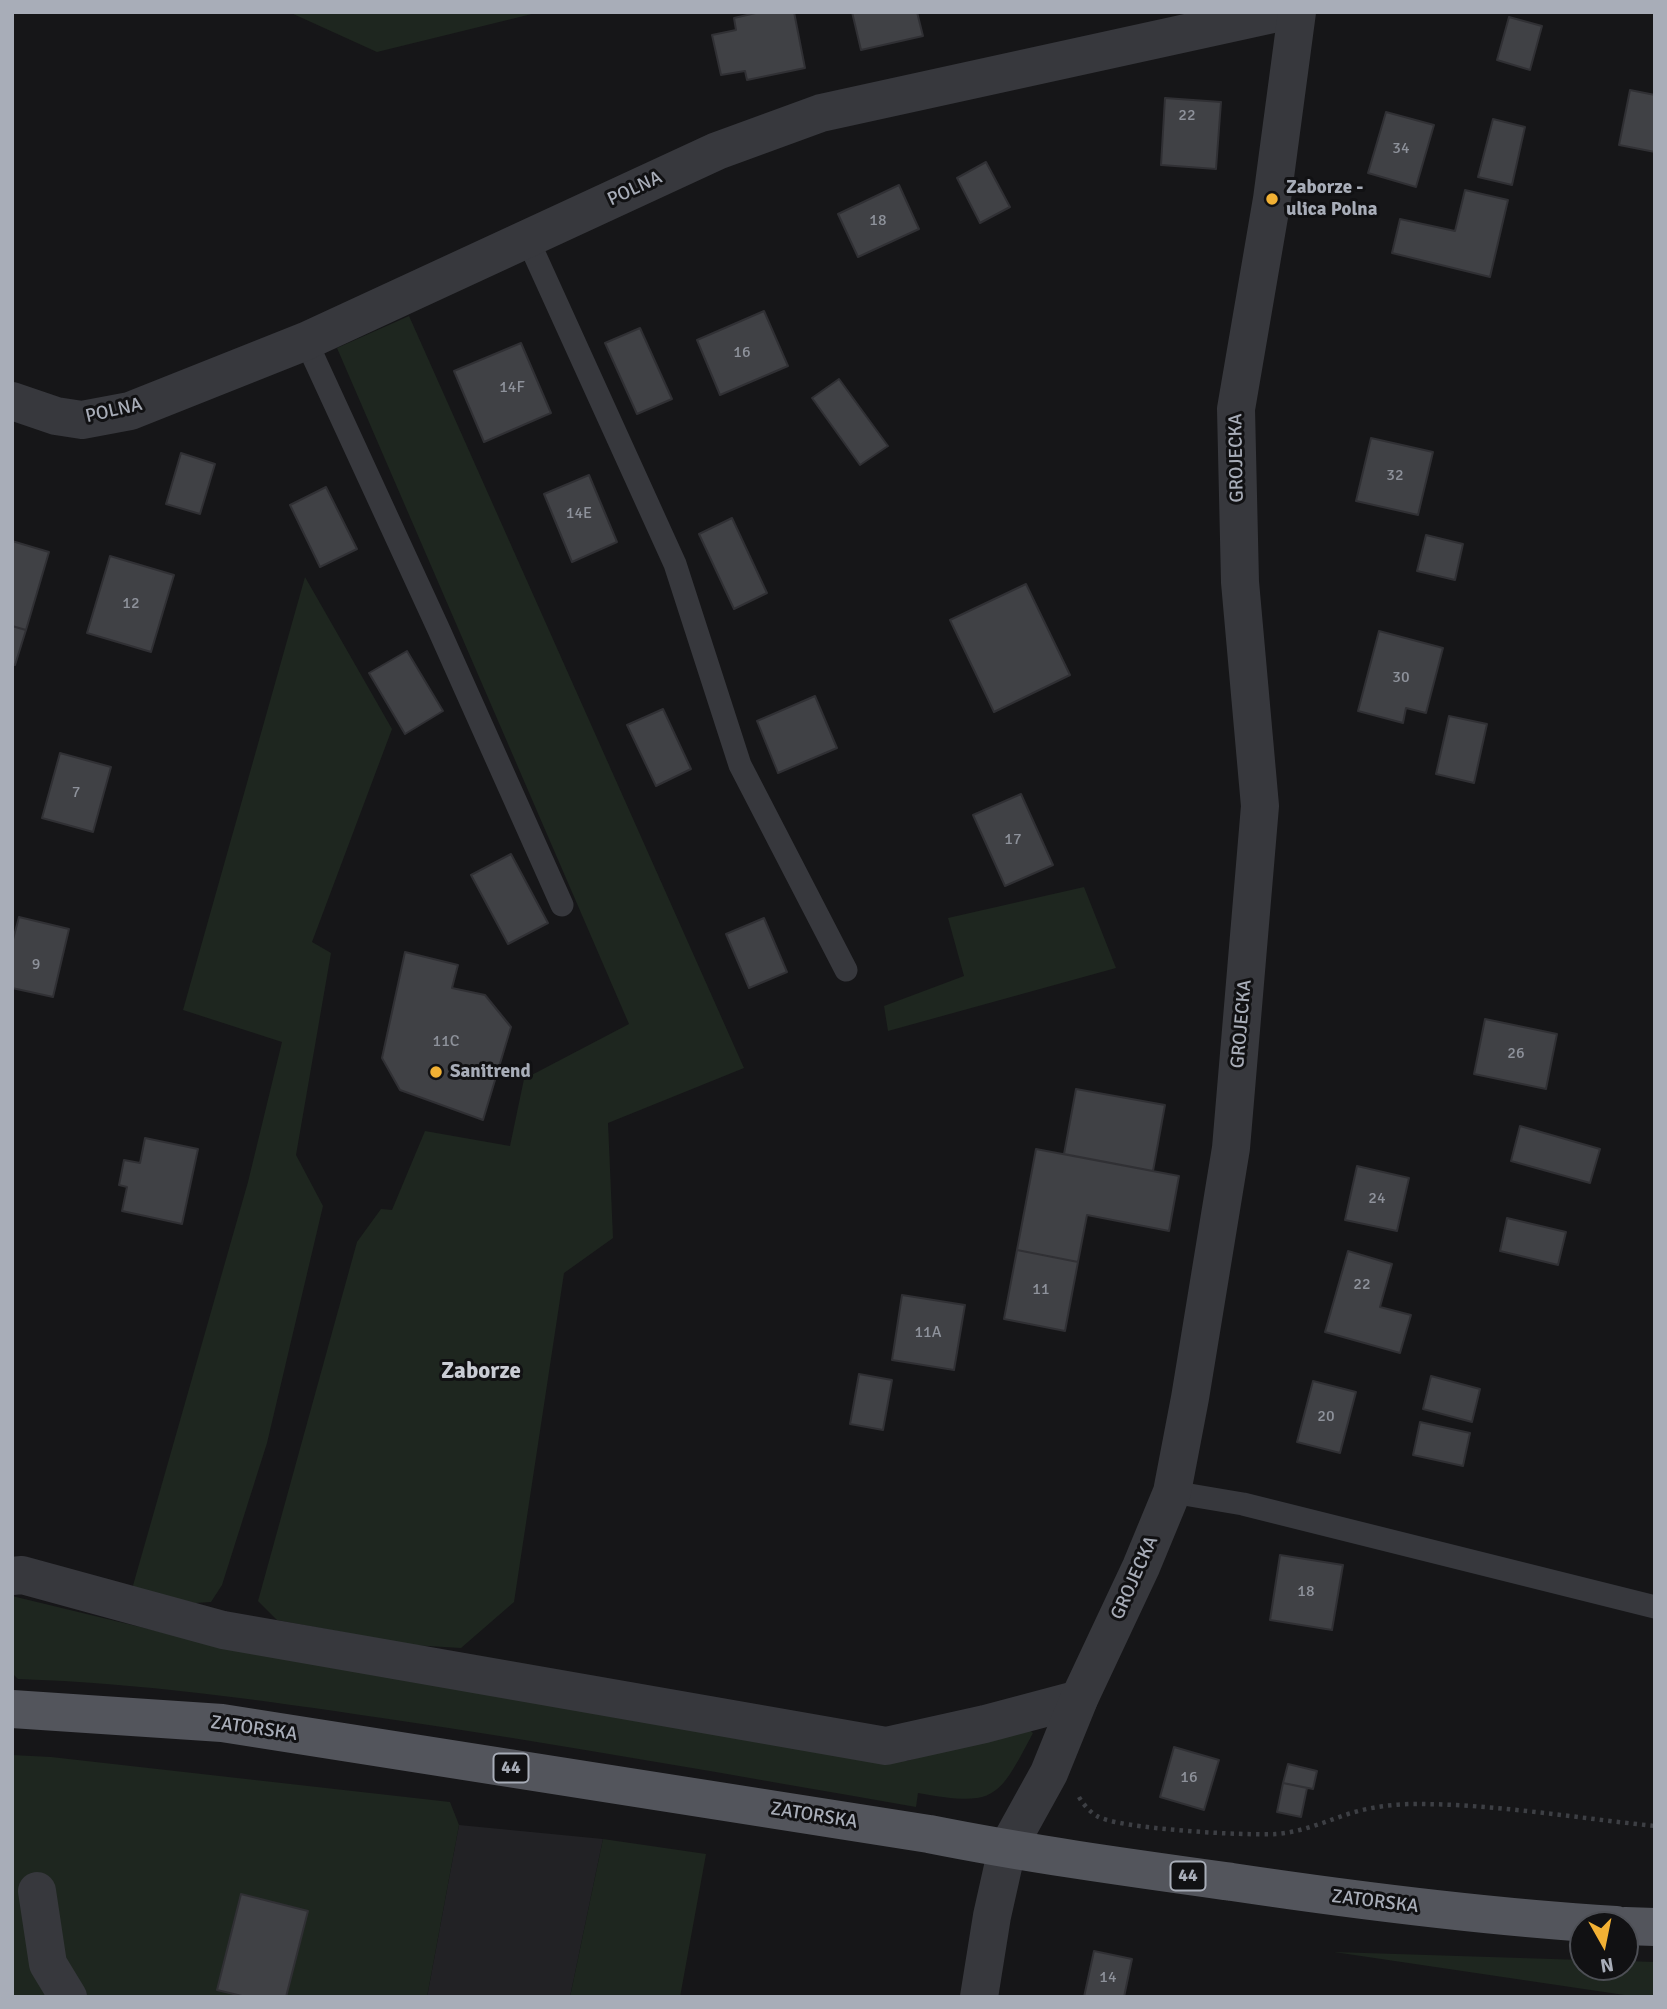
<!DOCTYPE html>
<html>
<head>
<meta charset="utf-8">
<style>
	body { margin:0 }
	#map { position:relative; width:1667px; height:2009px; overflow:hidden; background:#161618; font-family:Signika,sans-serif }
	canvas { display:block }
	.frame { position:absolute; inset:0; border:14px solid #a8adb8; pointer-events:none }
	.north { position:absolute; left:1569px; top:1911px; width:70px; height:70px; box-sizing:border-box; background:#111113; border:2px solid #4d4f55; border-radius:50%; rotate:171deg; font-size:19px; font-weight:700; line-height:28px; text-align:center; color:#a8adb8 }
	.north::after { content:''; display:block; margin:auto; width:24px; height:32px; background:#f2b134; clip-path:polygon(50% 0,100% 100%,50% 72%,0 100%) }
</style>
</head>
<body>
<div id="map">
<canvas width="1667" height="2009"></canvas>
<div class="frame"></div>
<div class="north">N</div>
</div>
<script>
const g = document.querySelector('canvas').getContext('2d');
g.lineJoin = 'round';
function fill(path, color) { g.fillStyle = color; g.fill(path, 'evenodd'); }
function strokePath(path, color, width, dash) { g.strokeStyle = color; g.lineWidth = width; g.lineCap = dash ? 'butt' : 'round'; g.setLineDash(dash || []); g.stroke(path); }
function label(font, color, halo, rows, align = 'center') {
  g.font = font + ' Signika,sans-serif'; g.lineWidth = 6; g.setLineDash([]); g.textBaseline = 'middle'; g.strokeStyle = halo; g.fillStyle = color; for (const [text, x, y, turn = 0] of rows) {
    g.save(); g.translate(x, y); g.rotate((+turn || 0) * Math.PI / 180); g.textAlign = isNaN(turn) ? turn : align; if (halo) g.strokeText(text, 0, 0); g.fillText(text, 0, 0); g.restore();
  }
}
fill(new Path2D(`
	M459,1825L603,1839L570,1997H427Z`), '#222225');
fill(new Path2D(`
	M289,12H540L377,52Z
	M409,316L744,1068L608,1123L613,1238L564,1273L514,1602L461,1648L411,1645L277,1620L258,1601L357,1242L381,1209L392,1210L425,1131L510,1146L524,1079L629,1024L337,348Z
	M305,577L392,729L312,942L331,953L296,1155L323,1206L267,1443L222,1585L211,1602L195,1603L132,1589L248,1182L282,1042L183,1010Z
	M1084,887L1116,968L888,1031L884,1006L964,976L948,918Z
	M12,1596L219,1646L907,1761L1023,1725L1033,1733C998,1799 996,1807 918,1793L916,1807C738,1776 560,1744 382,1718C261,1700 140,1683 18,1679L12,1673Z
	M12,1755L51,1757L450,1802L459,1825L427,1997H12Z
	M603,1839L706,1854L680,1997H570Z
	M1334,1952L1583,1960V1967H1625V1961L1655,1962V1997H1638Z`), '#1e261f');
const building = new Path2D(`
	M760,12H794L805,68L747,80L745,71L721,75L712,35L736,30L734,18Z
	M852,12H917L923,36L861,50Z
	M1509,17L1542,26L1530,70L1497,60Z
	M1630,90L1655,95V152L1619,145Z
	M1165,98L1221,102L1216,169L1161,165Z
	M1386,112L1434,125L1416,187L1368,173Z
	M1493,119L1525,127L1512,185L1478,177Z
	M986,162L1010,207L980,223L957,178Z
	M899,185L919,229L858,257L838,214Z
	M1465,190L1508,200L1490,277L1392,253L1400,219L1455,231Z
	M764,311L788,366L720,395L697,340Z
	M640,328L672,399L637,414L605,343Z
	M521,343L551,413L484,442L454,371Z
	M839,379L888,446L860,465L812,398Z
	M1371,438L1433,452L1418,515L1356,501Z
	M181,453L215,464L200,514L166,504Z
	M589,475L617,542L572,562L544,494Z
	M326,487L357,549L320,567L290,505Z
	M732,518L767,593L734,609L699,534Z
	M1426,535L1463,544L1455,580L1417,571Z
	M12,541L49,552L26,630L12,626Z
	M110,556L174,575L151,652L87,633Z
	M1026,584L1070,675L994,712L950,620Z
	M12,626L26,630L15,665L12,664Z
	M1379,631L1443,648L1426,713L1406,708L1403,723L1358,711Z
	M407,651L443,711L405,734L369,673Z
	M815,696L837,748L778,773L757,721Z
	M663,709L691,769L656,786L627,725Z
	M1449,716L1487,724L1474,783L1436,774Z
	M60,753L111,767L93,832L42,818Z
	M1021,794L1053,865L1005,886L973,815Z
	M511,854L548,923L508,944L471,875Z
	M19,917L69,929L53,997L12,988V943Z
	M764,918L787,972L749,988L726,934Z
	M405,952L458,965L452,988L485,995L511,1027L483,1120L400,1090L382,1058Z
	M1485,1019L1557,1034L1546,1089L1474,1074Z
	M1076,1089L1165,1105L1153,1171L1064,1154Z
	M1520,1126L1600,1149L1590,1183L1511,1161Z
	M145,1138L198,1149L182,1224L122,1211L127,1187L119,1185L124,1160L140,1163Z
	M1036,1149L1179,1176L1169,1231L1087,1215L1078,1262L1017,1250Z
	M1357,1166L1409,1178L1397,1231L1345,1220Z
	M1507,1218L1566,1232L1558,1265L1500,1251Z
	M1017,1250L1078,1262L1065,1331L1004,1319Z
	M1348,1251L1392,1264L1380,1307L1411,1315L1400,1353L1325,1332Z
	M902,1295L965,1305L954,1370L892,1360Z
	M859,1374L892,1380L883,1430L850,1424Z
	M1431,1376L1480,1389L1472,1422L1423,1409Z
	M1313,1381L1356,1392L1340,1453L1297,1442Z
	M1420,1422L1470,1433L1463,1466L1413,1455Z
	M1280,1555L1343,1565L1332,1630L1270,1620Z
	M1174,1747L1219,1760L1204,1810L1160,1797Z
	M1288,1764L1317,1771L1313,1789L1283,1783Z
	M1283,1783L1307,1788L1301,1817L1277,1812Z
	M241,1894L308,1911L286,1997H246L217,1990Z
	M1094,1951L1132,1959L1124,1997H1084Z`);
fill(building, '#404145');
strokePath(building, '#303034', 2);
strokePath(new Path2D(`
	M1079,1797C1083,1804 1090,1812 1097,1816C1117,1829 1248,1836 1276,1834C1302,1832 1324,1822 1348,1814C1370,1807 1393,1804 1416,1804C1495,1804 1576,1818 1655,1826`), '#3d3f44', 4.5, [3.5, 5]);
strokePath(new Path2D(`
	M527,238L675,564L740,765L846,970
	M306,341L439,630L562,905
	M1172,1492L1243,1504L1655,1607`), '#37383d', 23);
strokePath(new Path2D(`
	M12,401L56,416L82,420L130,411L306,341L717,151L821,113L1282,12
	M12,1576L22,1575L223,1630L886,1746L985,1724L1079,1699
	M37,1891L48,1964L68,1997`), '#37383d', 38);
strokePath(new Path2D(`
	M979,1997L992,1916L1007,1849L1049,1773L1079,1699L1141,1567L1172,1492L1190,1398L1231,1148L1260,806L1240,582L1236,409L1272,199L1297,12`), '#37383d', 38);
strokePath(new Path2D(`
	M12,1709L222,1723L929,1834C1029,1854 1131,1868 1232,1882C1360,1901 1487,1917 1616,1925
	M1625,1926L1655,1927`), '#53555c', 38);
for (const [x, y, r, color] of [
	[1272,199,7,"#f2b134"],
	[436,1072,7,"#f2b134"]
]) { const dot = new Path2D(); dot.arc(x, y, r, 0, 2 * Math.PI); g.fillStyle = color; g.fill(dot); strokePath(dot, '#111113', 2.5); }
label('16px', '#8e929b', null, [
	["22",1187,116],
	["34",1401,149],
	["18",878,221],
	["16",742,353],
	["14F",512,388],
	["32",1395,476],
	["14E",579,514],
	["12",131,604],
	["30",1401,678],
	["7",76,793],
	["17",1013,840],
	["9",36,965],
	["11C",446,1042],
	["26",1516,1054],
	["24",1377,1199],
	["22",1362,1285],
	["11",1041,1290],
	["11A",928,1333],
	["20",1326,1417],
	["18",1306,1592],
	["16",1189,1778],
	["14",1108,1978]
]);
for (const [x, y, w] of [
	[511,1768,35],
	[1188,1876,35]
]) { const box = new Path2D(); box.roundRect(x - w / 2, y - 14.5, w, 29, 5); g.fillStyle = '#111113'; g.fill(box); strokePath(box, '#a8adb8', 2); }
label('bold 18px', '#a8adb8', null, [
	["44",511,1768],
	["44",1188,1876]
]);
label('bold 19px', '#a8adb8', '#111113', [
	["Zaborze -",1286,188],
	["ulica Polna",1286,210],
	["Sanitrend",450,1072]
], 'left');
label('19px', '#a8adb8', '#111113', [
	["POLNA",635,189,-25],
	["POLNA",114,411,-13],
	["GROJECKA",1237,458,-91],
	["GROJECKA",1242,1024,-85],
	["GROJECKA",1135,1578,-66],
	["ZATORSKA",254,1729,8],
	["ZATORSKA",814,1816,9],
	["ZATORSKA",1375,1902,7]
]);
label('bold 23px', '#c9ccd4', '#111113', [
	["Zaborze",481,1372]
]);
</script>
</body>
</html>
